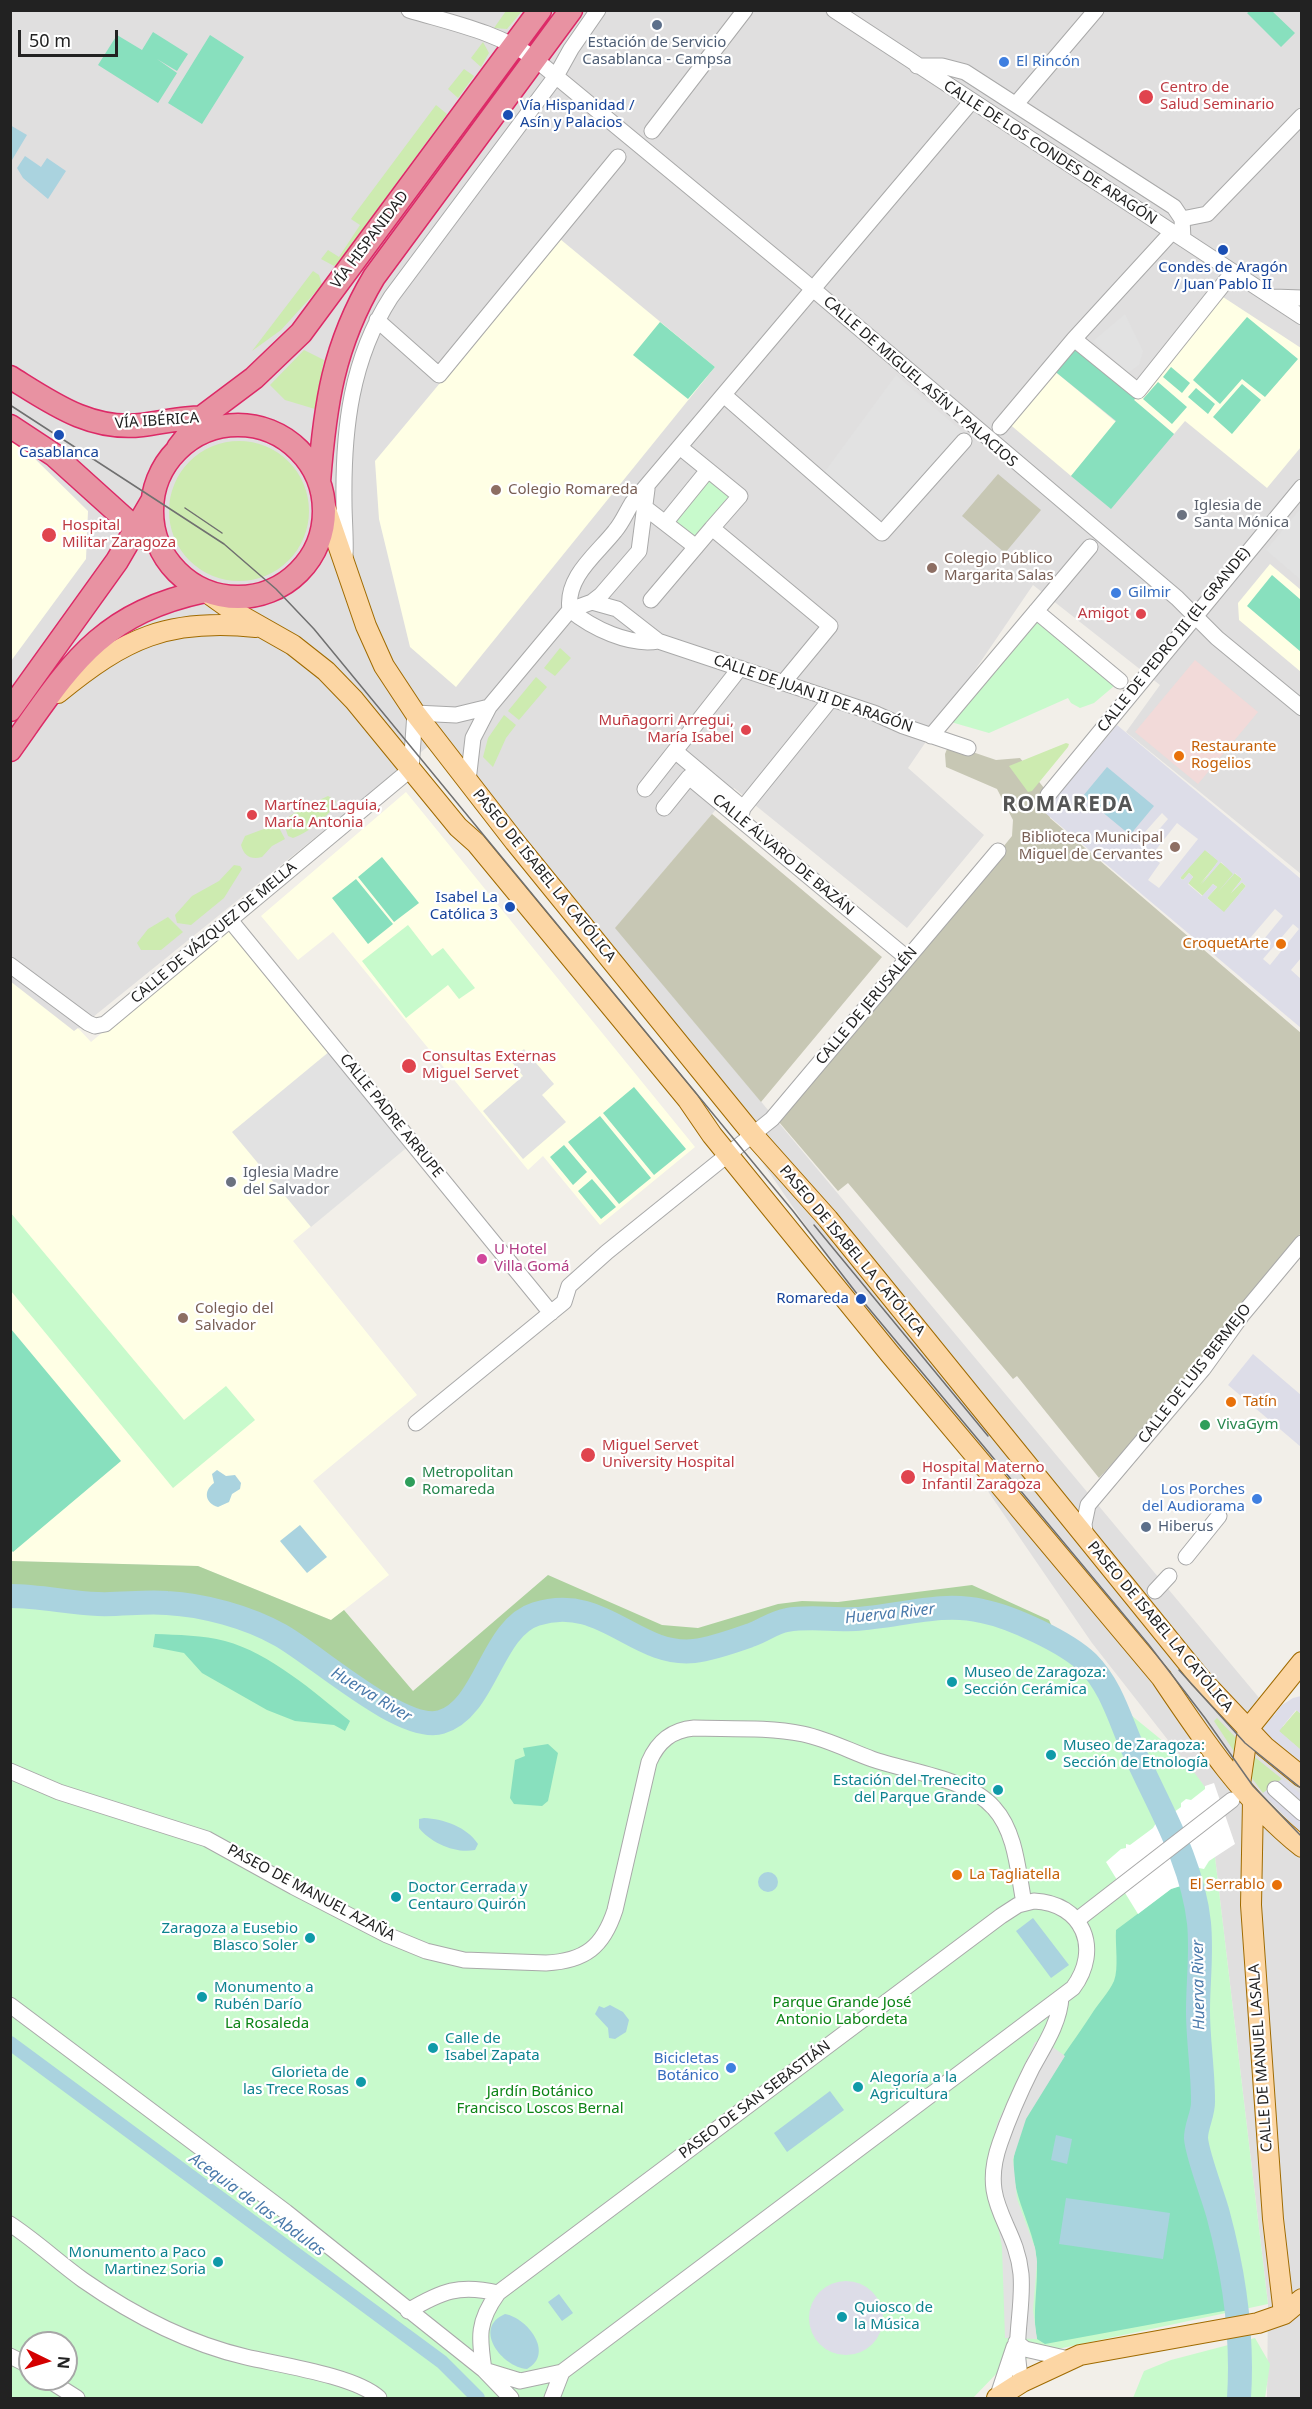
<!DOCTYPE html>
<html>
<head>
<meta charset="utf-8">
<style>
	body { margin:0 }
	#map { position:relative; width:1312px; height:2409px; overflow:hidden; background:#f2efe9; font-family:"Noto Sans",sans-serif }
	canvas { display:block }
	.frame { position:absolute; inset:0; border:12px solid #222; pointer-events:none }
	.north { position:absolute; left:18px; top:2331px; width:60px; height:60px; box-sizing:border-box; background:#fff; border:2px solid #a7a7a7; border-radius:50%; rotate:95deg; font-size:16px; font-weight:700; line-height:24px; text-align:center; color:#222 }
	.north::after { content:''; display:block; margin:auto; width:21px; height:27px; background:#d40000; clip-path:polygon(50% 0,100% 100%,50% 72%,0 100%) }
	.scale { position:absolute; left:18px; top:30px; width:100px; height:27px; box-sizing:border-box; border:3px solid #222; border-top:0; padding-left:8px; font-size:18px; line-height:21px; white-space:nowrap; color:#222; -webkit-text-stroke:4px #fff; paint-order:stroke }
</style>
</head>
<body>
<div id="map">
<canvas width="1312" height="2409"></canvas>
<div class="frame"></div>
<div class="north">N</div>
<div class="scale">50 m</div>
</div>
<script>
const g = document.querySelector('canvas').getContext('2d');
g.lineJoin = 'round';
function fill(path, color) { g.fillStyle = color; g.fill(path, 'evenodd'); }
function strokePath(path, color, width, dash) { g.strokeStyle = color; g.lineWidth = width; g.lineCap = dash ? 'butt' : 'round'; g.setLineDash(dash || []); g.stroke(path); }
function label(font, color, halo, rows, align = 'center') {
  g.font = font + ' "Noto Sans",sans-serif'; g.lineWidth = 4.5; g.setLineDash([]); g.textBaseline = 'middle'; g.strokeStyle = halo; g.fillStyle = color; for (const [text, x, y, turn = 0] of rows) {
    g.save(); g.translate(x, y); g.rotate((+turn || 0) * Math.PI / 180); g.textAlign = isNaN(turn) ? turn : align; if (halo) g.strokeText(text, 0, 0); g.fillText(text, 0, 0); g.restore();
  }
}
fill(new Path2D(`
	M11,11H1301V874L1126,732L1160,685L1033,585L908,768L984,835L907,928L734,788L616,928L1301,1748V2398H1267L1268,2304L1207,1790L1092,1643L738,1127L431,744L72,1034L11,989Z`), '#e0dfdf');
fill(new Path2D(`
	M1195,660L1258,712L1198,784L1135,732Z`), '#f2dad9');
fill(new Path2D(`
	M560,239L715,367L456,687L410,647L379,519L375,461Z
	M1220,295L1301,348V447L1267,488L1185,421L1174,434L1134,400Z
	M1052,369L1116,422L1071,476L1007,422Z
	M11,440L28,452L88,511L86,559L11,661Z
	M1270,564L1301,590V672L1239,620L1238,603Z
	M406,792L695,1147L600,1225L543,1156L528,1170L333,932L298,960L261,916Z
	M228,927L409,1146L293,1241L417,1395L313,1481L389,1575L331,1620L198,1566L11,1561L10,981L74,1031L78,1028L91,1042Z`), '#ffffe5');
fill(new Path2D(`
	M998,474L1041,510L1005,553L962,516Z
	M949,744L996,760L1020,758L1044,788L1050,818L1301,1033V1233L1141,1433L1099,1478L1017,1376L1013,1379L848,1183L838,1191L779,1122L1012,836L1013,820L997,789L946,767L945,754Z
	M712,814L882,957L761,1102L615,928Z`), '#c7c7b4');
fill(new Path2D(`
	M506,11H522L507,29L494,28Z
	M483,42L489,53L481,67L471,58Z
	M464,69L474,76L458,98L448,89Z
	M436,105L447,114L338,263L334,266L321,259L328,250L339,257L360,225L351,219Z
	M313,271L319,275L322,285L281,330L252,351Z
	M304,350L324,360L315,409L285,400L270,385Z
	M169 511a70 70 0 1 1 140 0a70 70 0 1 1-140 0Z
	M560,648L571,658L555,676L544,668Z
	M536,677L547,687L519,720L508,711Z
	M504,715L516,725L506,738L493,767L483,757L488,738Z
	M1066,743L1069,744L1068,747L1032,791L1028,792L1009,766Z
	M328,796L336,801C332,815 306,834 293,838L288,836L283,821L300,809Z
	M277,824L285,839L272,846L262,857C251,860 244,856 241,845L245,836Z
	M1204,849L1219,861L1200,884L1220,862L1242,879L1231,893L1242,882L1246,886L1224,913L1207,898L1217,887L1213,884L1203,896L1188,883L1193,877L1189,873L1183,880L1180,878Z
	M234,865L240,866L242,869L224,898L191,925L177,923L175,915L192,896L219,881Z
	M168,917L183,932L161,950H141L137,943L148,929Z
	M1297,1710L1301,1714V1750L1279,1731Z
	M1217,1718L1239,1741L1237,1756L1214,1721Z
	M1251,1754L1282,1779L1263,1793L1249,1774Z`), '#cdebb0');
fill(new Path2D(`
	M11,1561L198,1566L331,1620L344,1610L413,1691L548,1575L662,1625L698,1628L778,1604L802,1601L838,1602L972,1585L1049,1620L1060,1644L983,1611L953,1607L855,1619L783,1620L752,1635L694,1651L652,1645L602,1617L480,1684L463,1708L440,1723L417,1722L398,1714L279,1634L161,1606L106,1609L11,1607Z`), '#add19e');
fill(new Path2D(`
	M710,474L738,494L695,546L668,523Z
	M1037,615L1120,681L1094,703L1080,708L1071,703L1068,698L989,733L944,720Z
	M408,925L432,956L443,948L475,988L459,999L448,985L406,1018L362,961Z
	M10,1212L184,1420L226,1386L255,1420L173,1488L11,1291Z
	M161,1606C200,1613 244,1615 280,1634C319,1656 392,1726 436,1723C478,1719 492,1634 530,1615C585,1588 636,1652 691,1651C710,1650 738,1641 755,1633C764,1629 774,1622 783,1620C806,1615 833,1620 856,1619C887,1617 923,1605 953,1608C987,1610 1063,1639 1087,1662C1099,1673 1104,1690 1116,1701C1136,1721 1160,1737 1181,1757C1191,1767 1199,1779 1207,1790L1268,2304L1039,2353L998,2372L973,2398H11V1607L106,1609ZM30,2343H66V2379H30Z
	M1255,2338L1270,2364L1265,2398H1133L1144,2371L1171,2360Z`), '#c8facc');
fill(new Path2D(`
	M1250,11H1272L1295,33L1281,47L1247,13Z
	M153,32L188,54L177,71L157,59L177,73L158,103L98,65L117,35L142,50Z
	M210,35L244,57L202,124L168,103Z
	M1247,317L1298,359L1265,397L1242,379L1220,404L1193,380Z
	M660,322L715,367L688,399L633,355Z
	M1074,342L1138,395L1134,400L1174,434L1111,509L1071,476L1116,421L1052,369Z
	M1171,367L1190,383L1182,393L1163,377Z
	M1158,382L1187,407L1172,424L1143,399Z
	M1242,384L1261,400L1232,434L1213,417Z
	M1196,388L1215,404L1208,414L1188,397Z
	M1272,575L1301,600V652L1247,606Z
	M382,857L419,903L394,922L358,877Z
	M356,879L393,924L368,944L332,898Z
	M634,1087L686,1149L654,1175L603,1113Z
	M600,1116L651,1178L619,1204L568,1142Z
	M564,1145L587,1172L573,1185L550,1157Z
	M592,1179L616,1207L601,1219L578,1191Z
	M11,1329L121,1461L13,1552L10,1549Z
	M155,1634C178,1635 203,1635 225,1641C270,1653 314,1692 350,1721L345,1731L334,1725L295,1721L267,1710L202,1673L184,1653L153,1647Z
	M548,1744L558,1753L548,1801L542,1806L514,1804L510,1798L515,1760L525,1756L523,1748Z
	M1185,1879L1195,1939L1196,1958L1190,2012L1200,2104L1191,2145L1199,2180L1216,2221L1229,2310L1045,2344L1037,2339C1031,2309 1041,2277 1035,2248C1027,2213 1006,2183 1016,2146C1028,2099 1065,2055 1091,2015C1098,2004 1109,1992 1114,1981C1119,1968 1115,1945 1116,1930L1171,1889L1181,1885Z`), '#88e0be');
fill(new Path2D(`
	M1125,314L1143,351L1139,365L1128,373L1093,341Z
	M896,375L963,432L881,524L823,474Z
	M1301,508V580L1266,550Z
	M524,1049L554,1084L542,1095L566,1122L523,1159L483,1111L523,1076L511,1061Z
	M330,1051L409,1146L311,1227L232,1132Z
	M1035,2042H1046L1065,2056L1026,2119L1013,2159L1017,2199L1035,2248L1037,2262L1033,2310L1037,2339L1005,2338L1002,2247L987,2172L997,2124Z`), '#e2e2e2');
fill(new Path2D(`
	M1117,725L1301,879V958L1291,970L1301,979V1028L1044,812ZM1162,813L1168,819L1143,848L1136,842ZM1177,823L1198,839L1159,888L1148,880L1160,863L1151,856ZM1205,850L1218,861L1201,885L1221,862L1233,874L1217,893L1235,873L1242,879L1231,893L1242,882L1246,886L1224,912L1207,898L1217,887L1213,884L1202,896L1188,884L1193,877L1189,873L1183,880L1180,878ZM1275,909L1283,916L1259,945L1251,937ZM1293,924L1299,929L1270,965L1263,959Z
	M1253,1354L1301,1395V1447L1228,1385Z
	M1301,1696V1714L1296,1710L1279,1731L1301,1750V1768L1263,1733L1265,1727L1282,1705L1293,1698Z
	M1282,1779L1301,1794V1832L1263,1793Z
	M809 2318a37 37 0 1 1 74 0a37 37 0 1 1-74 0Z`), '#dddde8');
fill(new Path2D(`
	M10,125L27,135L12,160L10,157Z
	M25,156L41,167L47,158L66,171L48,199L23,178L17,168Z
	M1107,767L1154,806L1130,835L1083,796Z
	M217,1470L226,1476L235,1475L241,1483L240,1489L232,1494L229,1502L218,1507C205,1503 203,1491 214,1483L212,1474Z
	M300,1525L327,1557L307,1573L280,1541Z
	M424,1818C444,1819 467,1827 478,1844L475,1850C456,1854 431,1843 419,1828V1819Z
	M758 1882a10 10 0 1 1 20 0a10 10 0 1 1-20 0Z
	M1033,1918L1069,1965L1051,1978L1016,1931Z
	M610,2005L623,2012L629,2020L626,2032L615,2039L609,2038L608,2028L595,2014L599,2006L604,2008Z
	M830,2091L844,2110L787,2152L774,2133Z
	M1056,2135L1072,2139L1067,2164L1051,2160Z
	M1066,2198L1170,2213L1163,2259L1059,2244Z
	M559,2294L573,2313L562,2321L548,2302Z
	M505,2314C528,2318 555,2354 527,2369C502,2367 472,2328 505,2314Z`), '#aad3df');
fill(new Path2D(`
	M1214,1783L1235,1844L1209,1861L1204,1869L1199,1868L1192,1873V1877L1188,1876L1181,1882V1886L1171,1889L1138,1914L1106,1862L1121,1849L1126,1848V1844L1130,1845L1153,1828L1158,1820H1163L1181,1807V1803L1186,1799L1191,1800L1205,1789V1786Z`), '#fff');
strokePath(new Path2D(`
	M10,2043L442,2362L478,2398`), '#aad3df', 14);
strokePath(new Path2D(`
	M10,1596C40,1596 69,1603 98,1604C121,1605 144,1601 167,1603C204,1605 248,1617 280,1635C315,1654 403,1734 441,1722C486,1709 491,1628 536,1614C603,1593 635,1657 694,1651C712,1649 734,1641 751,1635C763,1631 774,1622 787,1620C809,1616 833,1620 855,1619C897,1617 941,1601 982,1611C1012,1617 1066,1642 1088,1663C1111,1686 1120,1720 1133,1749C1158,1806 1192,1859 1199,1923C1202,1953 1198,1981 1198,2011C1198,2041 1203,2070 1203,2100C1204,2113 1196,2125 1196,2138C1197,2155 1213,2195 1218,2214C1234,2273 1243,2337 1239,2398`), '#aad3df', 24);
const minor = new Path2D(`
	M409,10C452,23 498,32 535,59L800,278L1177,598L1217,638L1302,708
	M834,10L1302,317
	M917,66H942L965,72L1174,207L1182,219L1183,239
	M1016,104L1096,10
	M652,131L745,10
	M1182,219L1207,214L1302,116
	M1273,297L1302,298
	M377,320L439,375L618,157
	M1074,339L1138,391L1233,272
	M725,396L882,533L964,441
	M1000,427L1074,339L1172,232
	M681,448L740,496L712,528
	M643,506L696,547
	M665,523L708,470
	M318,542L334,517
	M345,557C346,539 344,520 344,502C343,429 351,359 391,297L556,76L571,49L598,10
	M651,600L712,528L830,626L783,683
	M592,602L617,609L658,641L874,713L903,726L968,748
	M570,610C565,577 597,554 615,531C622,523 626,513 632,503L971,102
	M570,610C592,628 629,646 658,641
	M1036,611L1120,681
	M931,736L1090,547
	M675,751L743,808
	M468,781L473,738L489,707L570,610L592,602L601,595L639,551L647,489
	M645,789L740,668
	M1048,795L1302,487
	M664,808L689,777L907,958
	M740,819L743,808L831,699
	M230,920L551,1313
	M10,965L88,1023L95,1026L105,1024L411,769L415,713L456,715L489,707
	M416,1423L564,1302L569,1286L607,1252L772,1119L998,851
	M1086,1539L1084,1524L1088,1505L1203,1369L1242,1315L1302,1243
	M1186,1557L1219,1516
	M1155,1591L1169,1576
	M10,1771L59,1792L207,1839L294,1887L387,1935L426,1951L464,1960L546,1963C585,1961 603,1947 615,1910L649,1762C658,1741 672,1730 694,1728C730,1729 768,1727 803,1734C827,1739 850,1751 872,1759C909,1772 968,1778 994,1808C1016,1832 1018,1872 1024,1903
	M1275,1789L1302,1813
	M1034,1901C1083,1903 1102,1949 1073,1988L562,2372L520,2381L484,2370C479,2336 477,2322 498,2293L1001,1916L1018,1905Z
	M1077,1920L1232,1800
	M10,2005L286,2212L484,2370L511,2398
	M10,2224C36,2241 58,2262 83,2280C133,2315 186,2343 246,2357C280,2365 356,2376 379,2398
	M408,2311C442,2291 459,2284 498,2293
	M1016,2342L1025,2349L1069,2359
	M10,2356L30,2366
	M47,2379L77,2398
	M1022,2382C1011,2346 1024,2311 1021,2274C1016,2222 978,2205 1000,2143C1009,2117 1020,2092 1032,2068C1044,2046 1060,2022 1061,1997
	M552,2398L562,2372
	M997,2398L1014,2347`);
const major = new Path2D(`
	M323,501L366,626L384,666L415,713L515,842L754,1136L828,1219L1200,1678L1265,1747L1302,1777
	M205,591L233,611L293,645L326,671L354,700L458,827L476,843L688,1100L712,1135L890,1354L1161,1677C1202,1738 1244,1801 1302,1847
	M58,693C125,638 168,618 256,627
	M1240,1784L1248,1729L1302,1662
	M1253,1801L1251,1905L1273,2219L1284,2314
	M997,2398L1022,2382L1080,2355L1258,2323L1284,2314L1302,2299`);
const highway = new Path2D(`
	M10,377C52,403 90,431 142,425C166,422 187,416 211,418
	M152 511a86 86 0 1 1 172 0a86 86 0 1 1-172 0Z
	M10,426L54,455L146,538
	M178,448L202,417L254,378L301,333L540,10
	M319,482C325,405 333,346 374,277L571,10
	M10,710L117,561L152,501
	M10,750C70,666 98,614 205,591`);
strokePath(minor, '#a9a9a9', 17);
strokePath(major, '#a06b00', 22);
strokePath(highway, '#dc2a67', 25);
strokePath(minor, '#fff', 15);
strokePath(major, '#fcd6a4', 20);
strokePath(highway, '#e892a2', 22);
strokePath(new Path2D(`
	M10,405L224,544L276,589L314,629L793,1211L861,1299L1149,1645L1205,1718L1253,1786L1302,1837
	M185,508L222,533
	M814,1225L988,1436
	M1179,1670L1245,1743L1302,1789`), '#707070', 1.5);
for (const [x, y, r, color] of [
	[657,25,6,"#5c6f8a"],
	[1004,62,6,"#3f7fe0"],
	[1146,97,8,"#e0444e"],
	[508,115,6,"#1a4fb4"],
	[1223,250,6,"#1a4fb4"],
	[59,435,6,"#1a4fb4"],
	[496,490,6,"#8d6e63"],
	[1182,515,6,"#6b7280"],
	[49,535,8,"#e0444e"],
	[932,568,6,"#8d6e63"],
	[1116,593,6,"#3f7fe0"],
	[1141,614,6,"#e0444e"],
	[746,730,6,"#e0444e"],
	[1179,756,6,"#e8710a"],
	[252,815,6,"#e0444e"],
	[1175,847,6,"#8d6e63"],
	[510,907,6,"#1a4fb4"],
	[1281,944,6,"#e8710a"],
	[409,1066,8,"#e0444e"],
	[231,1182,6,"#6b7280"],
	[482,1259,6,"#d1479c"],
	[861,1299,6,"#1a4fb4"],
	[183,1318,6,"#8d6e63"],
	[1231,1402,6,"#e8710a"],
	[1205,1425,6,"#2e9e5b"],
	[588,1455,8,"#e0444e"],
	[908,1477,8,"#e0444e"],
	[410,1482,6,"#2e9e5b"],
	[1257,1499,6,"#3f7fe0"],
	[1146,1527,6,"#5c6f8a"],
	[952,1682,6,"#0f9aa8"],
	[1051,1755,6,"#0f9aa8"],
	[998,1790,6,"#0f9aa8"],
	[957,1875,6,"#e8710a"],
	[1277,1885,6,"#e8710a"],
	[396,1897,6,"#0f9aa8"],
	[310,1938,6,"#0f9aa8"],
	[202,1997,6,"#0f9aa8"],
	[433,2048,6,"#0f9aa8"],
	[731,2068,6,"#3f7fe0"],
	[361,2082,6,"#0f9aa8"],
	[858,2087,6,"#0f9aa8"],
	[218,2262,6,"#0f9aa8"],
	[842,2317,6,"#0f9aa8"]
]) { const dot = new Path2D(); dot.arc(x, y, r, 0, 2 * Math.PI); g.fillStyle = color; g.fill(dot); strokePath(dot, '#fff', 2); }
label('15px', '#4e5e75', '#fff', [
	["Estación de Servicio",657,43],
	["Casablanca - Campsa",657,60],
	["Hiberus",1158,1527,"left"]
]);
label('15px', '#366cbe', '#fff', [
	["El Rincón",1016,62],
	["Gilmir",1128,593],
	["Los Porches",1245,1490,"right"],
	["del Audiorama",1245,1507,"right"],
	["Bicicletas",719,2059,"right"],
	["Botánico",719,2076,"right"]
], 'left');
label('15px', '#be3a42', '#fff', [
	["Centro de",1160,88],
	["Salud Seminario",1160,105],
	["Hospital",62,526],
	["Militar Zaragoza",62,543],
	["Amigot",1129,614,"right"],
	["Muñagorri Arregui,",734,721,"right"],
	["María Isabel",734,738,"right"],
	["Martínez Laguia,",264,806],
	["María Antonia",264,823],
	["Consultas Externas",422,1057],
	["Miguel Servet",422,1074],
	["Miguel Servet",602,1446],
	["University Hospital",602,1463],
	["Hospital Materno",922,1468],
	["Infantil Zaragoza",922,1485]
], 'left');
label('15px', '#164399', '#fff', [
	["Vía Hispanidad /",520,106,"left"],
	["Asín y Palacios",520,123,"left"],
	["Condes de Aragón",1223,268],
	["/ Juan Pablo II",1223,285],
	["Casablanca",59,453],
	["Isabel La",498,898,"right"],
	["Católica 3",498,915,"right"],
	["Romareda",849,1299,"right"]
]);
label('15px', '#222', '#fff', [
	["CALLE DE LOS CONDES DE ARAGÓN",1050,153,33],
	["VÍA HISPANIDAD",370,240,-53],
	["CALLE DE MIGUEL ASÍN Y PALACIOS",920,382,41],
	["VÍA IBÉRICA",157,421,-4],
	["CALLE DE PEDRO III (EL GRANDE)",1174,640,-51],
	["CALLE DE JUAN II DE ARAGÓN",813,694,19],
	["CALLE ÁLVARO DE BAZÁN",783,855,40],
	["PASEO DE ISABEL LA CATÓLICA",544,876,51],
	["CALLE DE VÁZQUEZ DE MELLA",214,933,-40],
	["CALLE DE JERUSALÉN",867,1006,-50],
	["CALLE PADRE ARRUPE",391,1116,51],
	["PASEO DE ISABEL LA CATÓLICA",852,1251,50],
	["CALLE DE LUIS BERMEJO",1195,1374,-52],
	["PASEO DE ISABEL LA CATÓLICA",1160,1627,50],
	["PASEO DE MANUEL AZAÑA",311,1893,28],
	["CALLE DE MANUEL LASALA",1261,2058,-94],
	["PASEO DE SAN SEBASTIÁN",755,2100,-37]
]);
label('15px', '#785e54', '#fff', [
	["Colegio Romareda",508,490],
	["Colegio Público",944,559],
	["Margarita Salas",944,576],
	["Biblioteca Municipal",1163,838,"right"],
	["Miguel de Cervantes",1163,855,"right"],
	["Colegio del",195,1309],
	["Salvador",195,1326]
], 'left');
label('15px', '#5b616d', '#fff', [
	["Iglesia de",1194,506],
	["Santa Mónica",1194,523],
	["Iglesia Madre",243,1173],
	["del Salvador",243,1190]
], 'left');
label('15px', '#c56008', '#fff', [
	["Restaurante",1191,747],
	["Rogelios",1191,764],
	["CroquetArte",1269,944,"right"],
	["Tatín",1243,1402],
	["La Tagliatella",969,1875],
	["El Serrablo",1265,1885,"right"]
], 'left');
label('15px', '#b23c85', '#fff', [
	["U Hotel",494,1250],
	["Villa Gomá",494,1267]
], 'left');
label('15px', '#27864d', '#fff', [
	["VivaGym",1217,1425],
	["Metropolitan",422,1473],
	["Romareda",422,1490]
], 'left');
label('15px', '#0d838f', '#fff', [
	["Museo de Zaragoza:",964,1673],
	["Sección Cerámica",964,1690],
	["Museo de Zaragoza:",1063,1746],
	["Sección de Etnología",1063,1763],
	["Estación del Trenecito",986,1781,"right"],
	["del Parque Grande",986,1798,"right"],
	["Doctor Cerrada y",408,1888],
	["Centauro Quirón",408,1905],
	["Zaragoza a Eusebio",298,1929,"right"],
	["Blasco Soler",298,1946,"right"],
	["Monumento a",214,1988],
	["Rubén Darío",214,2005],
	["Calle de",445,2039],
	["Isabel Zapata",445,2056],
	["Glorieta de",349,2073,"right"],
	["las Trece Rosas",349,2090,"right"],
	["Alegoría a la",870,2078],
	["Agricultura",870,2095],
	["Monumento a Paco",206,2253,"right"],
	["Martinez Soria",206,2270,"right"],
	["Quiosco de",854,2308],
	["la Música",854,2325]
], 'left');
label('15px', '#0c8416', '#fff', [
	["Parque Grande José",842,2003],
	["Antonio Labordeta",842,2020],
	["La Rosaleda",267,2024],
	["Jardín Botánico",540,2092],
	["Francisco Loscos Bernal",540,2109]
]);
label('italic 16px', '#4a7aab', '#fff', [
	["Huerva River",890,1614,-6],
	["Huerva River",371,1695,31],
	["Huerva River",1199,1985,-91],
	["Acequia de las Abdulas",257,2205,36]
]);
g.letterSpacing = '1.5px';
label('bold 21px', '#555', '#fff', [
	["ROMAREDA",1068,805]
]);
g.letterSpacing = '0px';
</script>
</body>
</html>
